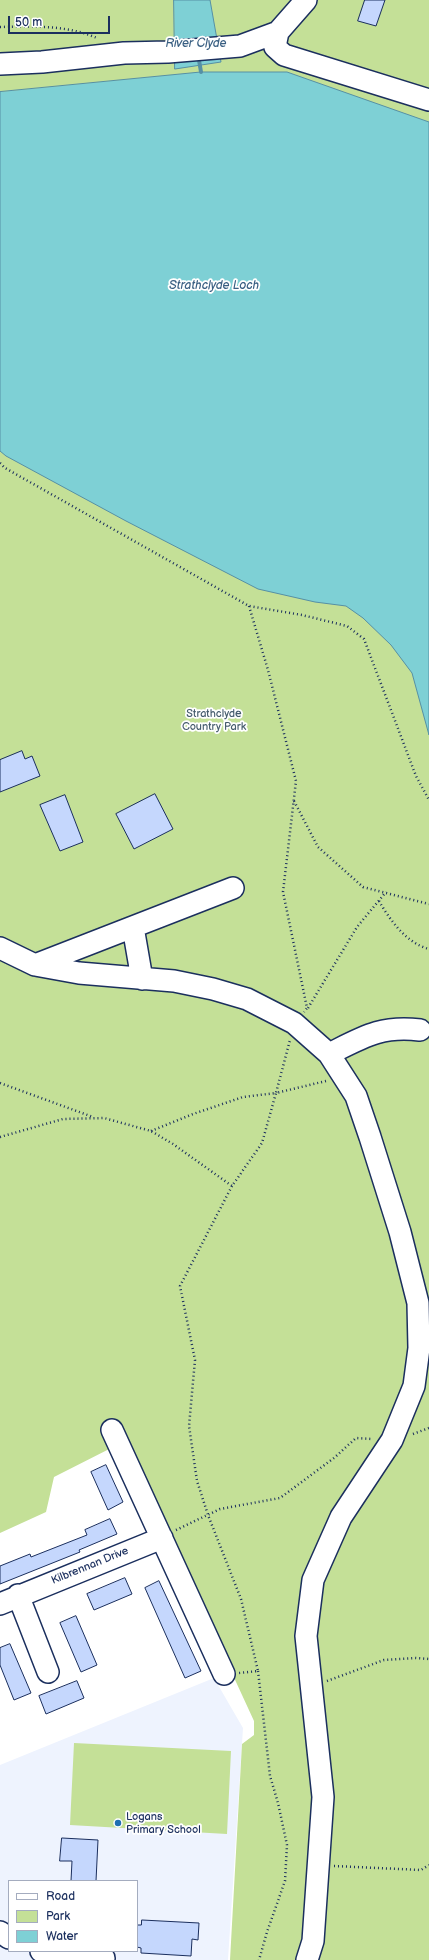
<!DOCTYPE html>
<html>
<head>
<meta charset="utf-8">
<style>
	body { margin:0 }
	#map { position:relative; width:429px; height:1960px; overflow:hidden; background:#fff; font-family:"Balsamiq Sans",sans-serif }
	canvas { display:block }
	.legend { position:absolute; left:8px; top:1880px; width:130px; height:72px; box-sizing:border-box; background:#fff; border:1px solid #a4acbf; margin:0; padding:5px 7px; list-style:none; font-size:12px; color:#1b2f5e }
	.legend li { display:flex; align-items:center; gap:8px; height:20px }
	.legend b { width:20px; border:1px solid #a4acbf }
	.scale { position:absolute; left:8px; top:16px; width:102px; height:18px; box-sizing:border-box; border:2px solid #1b2f5e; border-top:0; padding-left:5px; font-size:12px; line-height:14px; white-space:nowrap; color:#1b2f5e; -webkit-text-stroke:3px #fff; paint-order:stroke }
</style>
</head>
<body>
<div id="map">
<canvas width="429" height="1960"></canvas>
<ul class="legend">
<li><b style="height:5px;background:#fff"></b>Road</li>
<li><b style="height:11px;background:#c4e097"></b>Park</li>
<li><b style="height:11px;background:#7ed0d5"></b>Water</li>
</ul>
<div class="scale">50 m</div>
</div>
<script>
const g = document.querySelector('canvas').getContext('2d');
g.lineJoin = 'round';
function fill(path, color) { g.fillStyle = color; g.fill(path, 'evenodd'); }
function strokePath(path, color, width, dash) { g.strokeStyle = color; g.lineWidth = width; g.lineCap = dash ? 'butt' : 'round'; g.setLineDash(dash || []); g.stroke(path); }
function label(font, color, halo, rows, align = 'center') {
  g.font = font + ' "Balsamiq Sans",sans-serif'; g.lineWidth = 3.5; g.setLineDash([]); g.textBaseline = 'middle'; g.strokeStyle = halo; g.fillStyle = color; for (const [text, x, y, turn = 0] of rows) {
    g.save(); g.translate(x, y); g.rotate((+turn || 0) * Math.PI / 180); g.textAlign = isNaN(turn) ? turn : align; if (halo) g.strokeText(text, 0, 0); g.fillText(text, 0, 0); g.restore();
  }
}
fill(new Path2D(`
	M214,1678L243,1728L228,1960H0V1765ZM9,1881H137V1951H9Z`), '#eef3fe');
fill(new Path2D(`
	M0,0H429V1960H230L242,1744L254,1735V1721L125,1441L54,1477L46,1512L0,1533Z
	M74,1743L231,1751L227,1834L70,1825Z`), '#c4e097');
const water = new Path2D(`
	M174,0H210L221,62L175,69Z
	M201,72H287L429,122V735L412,673L391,645L363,618L346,606L315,602L258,589L126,521L6,456L0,451V92Z`);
fill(water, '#7ed0d5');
strokePath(water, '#5690a5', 1);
strokePath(new Path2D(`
	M199,60L201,72`), '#5690a5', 4);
const building = new Path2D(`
	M365,0H385L376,26L358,21Z
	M22,751L25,759L32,756L40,776L0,792V760Z
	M155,794L173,829L134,849L116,814Z
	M65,795L83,842L60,851L40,805Z
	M106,1465L123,1502L108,1510L91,1472Z
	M110,1519L117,1534L79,1550L80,1552L0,1584V1566L30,1554L31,1557L87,1535L85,1530Z
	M125,1578L132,1594L94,1610L87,1594Z
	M159,1581L201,1671L185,1678L145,1588Z
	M76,1616L97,1665L81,1672L60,1623Z
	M10,1644L31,1693L14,1700L0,1665V1648Z
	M77,1681L84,1698L46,1714L39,1696Z
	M62,1838L98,1840L96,1881H71L72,1861H60Z
	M142,1920L199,1923L198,1940L192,1939L191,1956L141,1953V1948L137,1947V1925H141Z`);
fill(building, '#c5d7fd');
strokePath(building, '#1b2f5e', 1);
const minor = new Path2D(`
	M278,32L275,47L284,55L429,100
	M0,64L42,62L124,53L168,52L240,46L278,32L306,0
	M133,927L142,979
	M0,948L35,965L79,973L174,981L213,989L247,999L294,1023L329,1054L356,1096L370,1137L400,1232L418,1303L419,1348L414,1386L392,1440L341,1517L313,1580L306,1636L323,1797L313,1941L307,1960
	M35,965L233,888
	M329,1054C363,1037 382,1025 420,1030
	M112,1430L224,1674
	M18,1595L48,1672
	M0,1604L162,1538
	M0,1932L9,1938
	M41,1951L55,1954L104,1958`);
strokePath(minor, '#1b2f5e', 24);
strokePath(new Path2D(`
	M0,27C32,26 67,25 97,38
	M0,463L5,468L249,606L302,615L347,626L364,639L416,776L429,800
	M249,606L268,670L296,781L283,892L307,1008L304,1012
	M294,801L318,847L363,887L429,904
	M379,901C390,920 406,943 429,949
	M308,1008L357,927L386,892
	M0,1083L93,1117
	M151,1131L193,1114L243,1097L276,1093L290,1040
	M0,1137L63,1119L104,1118L151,1131L173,1144L232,1186L262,1143L276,1093L326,1081
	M232,1186L180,1286L195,1360L189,1426L197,1481L208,1515L241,1599L258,1671L239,1673
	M413,1434L429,1428
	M176,1530L220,1509L280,1498L334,1458L356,1438L372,1439
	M258,1671L270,1776L278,1803L287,1845L285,1881L267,1932L259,1960
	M327,1681L384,1660L415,1658L429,1659
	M334,1866L421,1870L429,1865`), '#1b2f5e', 2.5, [1, 3]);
strokePath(minor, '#fff', 21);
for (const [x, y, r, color] of [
	[118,1823,4,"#1f6fb2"]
]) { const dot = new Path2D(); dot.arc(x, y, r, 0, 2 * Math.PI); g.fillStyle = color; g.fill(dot); strokePath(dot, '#fff', 1.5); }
label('11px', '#455b6c', '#fff', [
	["Strathclyde",214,714],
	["Country Park",214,727]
]);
label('11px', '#1b2f5e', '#fff', [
	["Kilbrennan Drive",90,1566,-22]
]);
label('11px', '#1b2f5e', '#fff', [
	["Logans",126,1817],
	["Primary School",126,1830]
], 'left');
label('italic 12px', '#395f82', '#fff', [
	["River Clyde",196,44],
	["Strathclyde Loch",214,286]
]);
</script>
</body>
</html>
